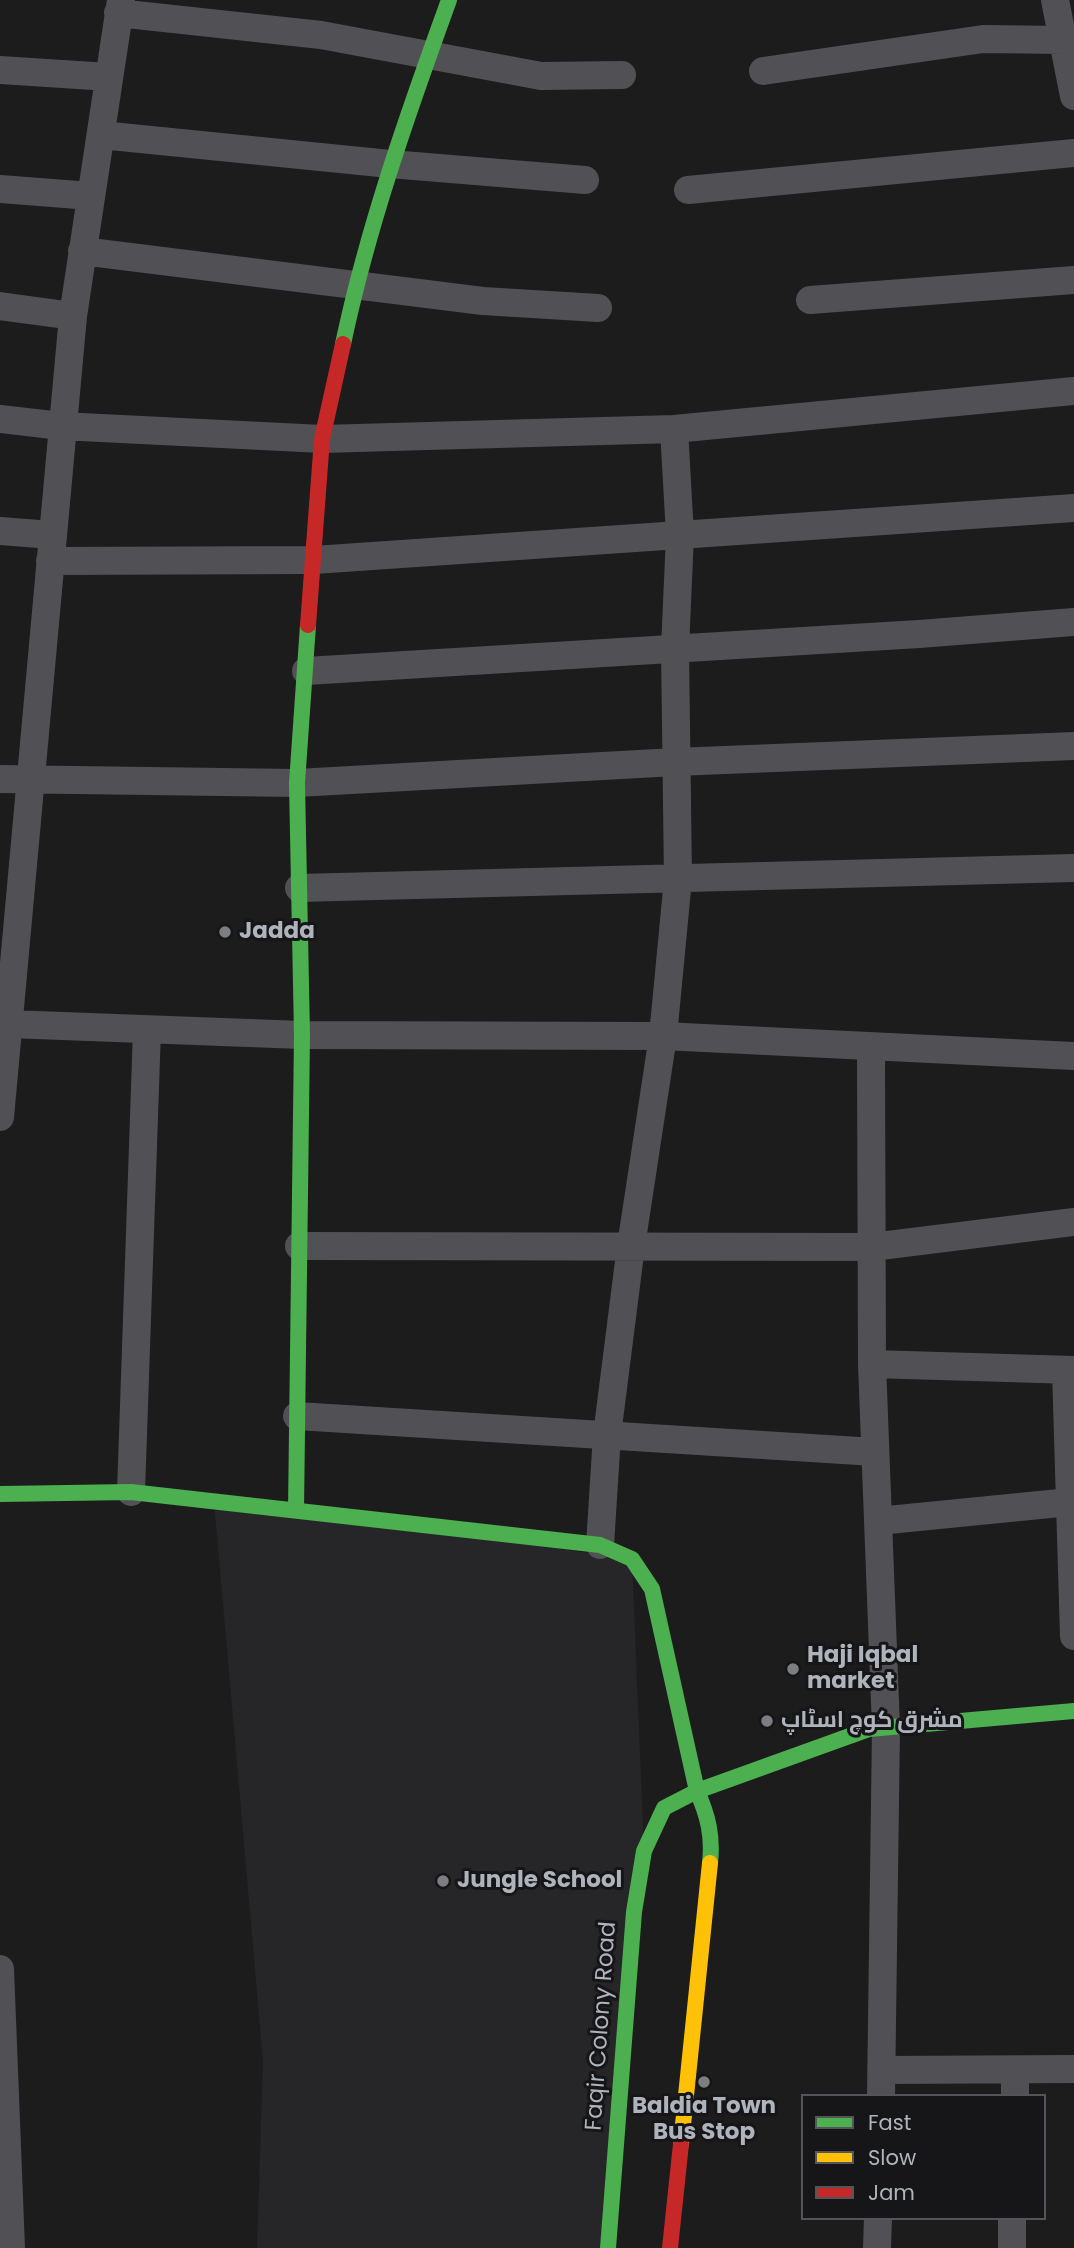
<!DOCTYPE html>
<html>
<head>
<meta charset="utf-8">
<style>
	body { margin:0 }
	#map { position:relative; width:1074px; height:2248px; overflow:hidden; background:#1c1c1c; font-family:Poppins,sans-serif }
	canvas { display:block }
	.legend { position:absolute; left:801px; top:2094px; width:245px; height:126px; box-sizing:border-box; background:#161618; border:2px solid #535559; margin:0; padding:9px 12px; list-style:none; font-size:21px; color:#afb3bb }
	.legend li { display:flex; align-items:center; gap:14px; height:35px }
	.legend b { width:35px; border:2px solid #535559 }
</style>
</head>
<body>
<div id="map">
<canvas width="1074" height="2248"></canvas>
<ul class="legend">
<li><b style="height:9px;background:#4caf50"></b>Fast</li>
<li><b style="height:9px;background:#ffc107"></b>Slow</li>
<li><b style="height:9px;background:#c62828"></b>Jam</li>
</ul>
</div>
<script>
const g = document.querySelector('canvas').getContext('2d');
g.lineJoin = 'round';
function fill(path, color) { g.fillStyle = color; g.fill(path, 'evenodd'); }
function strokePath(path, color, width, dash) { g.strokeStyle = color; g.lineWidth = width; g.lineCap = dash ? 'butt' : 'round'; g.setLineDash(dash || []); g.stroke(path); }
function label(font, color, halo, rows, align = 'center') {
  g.font = font + ' Poppins,Cairo,sans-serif'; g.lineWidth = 6; g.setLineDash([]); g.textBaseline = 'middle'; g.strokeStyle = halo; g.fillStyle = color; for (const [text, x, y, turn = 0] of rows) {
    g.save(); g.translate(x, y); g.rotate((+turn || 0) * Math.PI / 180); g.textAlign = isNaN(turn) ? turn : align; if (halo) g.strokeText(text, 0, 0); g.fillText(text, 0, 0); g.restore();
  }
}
fill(new Path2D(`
	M214,1501L632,1559L644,1851L608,2248H257L263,2061Z`), '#262628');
strokePath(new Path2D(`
	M1055,0L1074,96
	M118,13L321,35L541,76L622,75
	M0,70L109,77
	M763,71L983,39L1065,40
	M101,135L390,164L585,180
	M0,189L91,196
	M688,190L1074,153
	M82,251L483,301L598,308
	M810,300L1074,280
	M0,306L73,316
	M0,419L61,426L322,439L674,429L1074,391
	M0,531L52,535
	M50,561L314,560L1074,508
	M306,671L919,634L1074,622
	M0,779L297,783L675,762L1074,746
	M299,888L1074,868
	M9,1024L302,1035L663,1036L1074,1056
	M871,1048L872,1364L886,1728L881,2096
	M0,1117L73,316L121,0
	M299,1246L872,1247L1074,1222
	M872,1364L1074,1370
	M1066,1370L1074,1636
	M297,1416L875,1452
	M131,1492L147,1030
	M878,1521L1070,1502
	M600,1545L607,1435L631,1246L663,1036L678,879L675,649L680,535L674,429
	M0,1969L11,2248
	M882,2070L1074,2069
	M1015,2096V2071
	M877,2248L878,2218
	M1012,2248V2218`), '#515155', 28);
strokePath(new Path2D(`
	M343,344C368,226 408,113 449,0
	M0,1494L131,1492L600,1545L632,1559L652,1589L697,1791
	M296,1510L302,1035L297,783L308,625
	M697,1791L869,1729L1074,1711
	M608,2248L634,1912L644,1851L664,1808L697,1791C708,1816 713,1836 710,1863`), '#4caf50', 16);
strokePath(new Path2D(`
	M681,2144L710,1863`), '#ffc107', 16);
strokePath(new Path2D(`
	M308,625L322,439L343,344
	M670,2248L681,2144`), '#c62828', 16);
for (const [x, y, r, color] of [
	[225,932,7,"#7c7e83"],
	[793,1669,7,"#7c7e83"],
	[767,1721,7,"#7c7e83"],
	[443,1881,7,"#7c7e83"],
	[704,2082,7,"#7c7e83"]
]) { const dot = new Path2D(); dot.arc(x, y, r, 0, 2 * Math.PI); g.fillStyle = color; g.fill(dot); strokePath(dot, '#161618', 2.5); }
label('bold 23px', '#afb3bb', '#161618', [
	["Jadda",239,932],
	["Haji Iqbal",807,1656],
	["market",807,1682],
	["مشرق کوچ اسٹاپ",781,1721],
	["Jungle School",457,1881],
	["Baldia Town",704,2107,"center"],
	["Bus Stop",704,2133,"center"]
], 'left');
label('23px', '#afb3bb', '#161618', [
	["Faqir Colony Road",602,2026,-86]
]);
</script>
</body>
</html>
